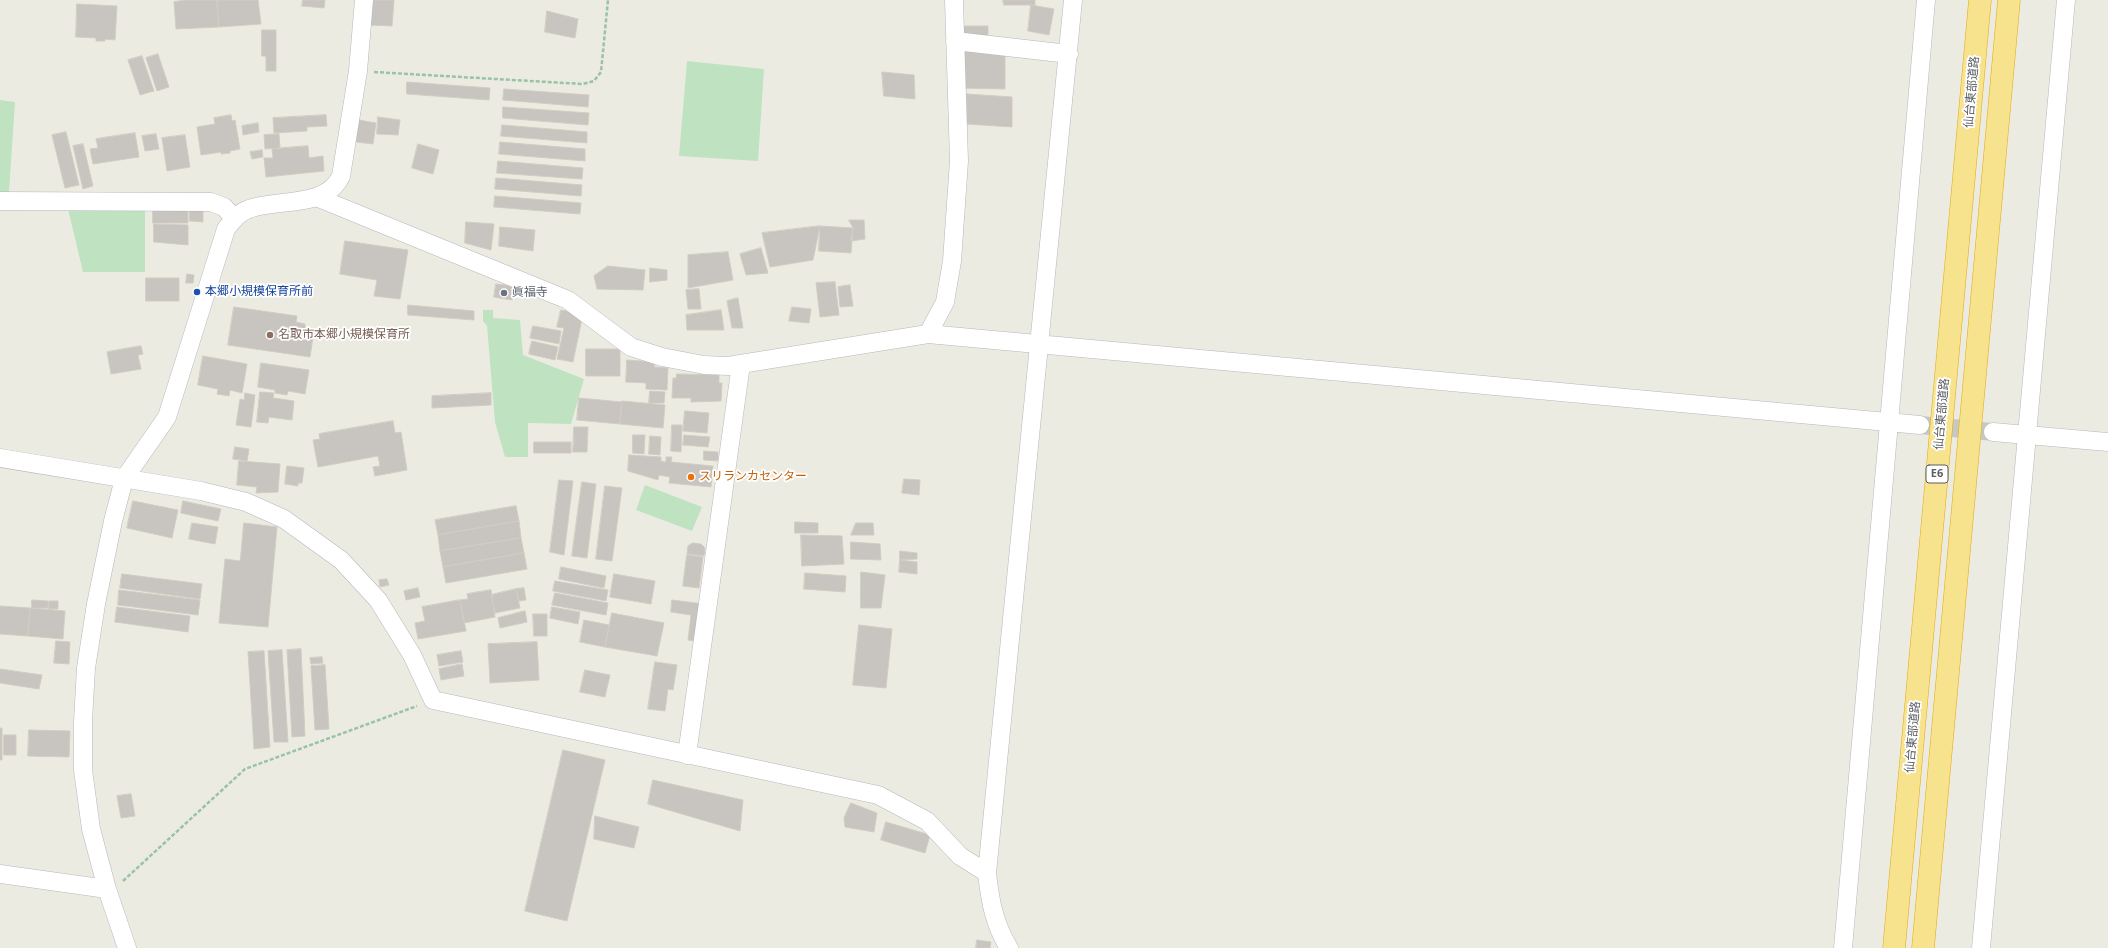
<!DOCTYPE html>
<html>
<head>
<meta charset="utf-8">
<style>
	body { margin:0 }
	canvas { display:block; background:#ecebe2 }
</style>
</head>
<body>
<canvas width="2108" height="948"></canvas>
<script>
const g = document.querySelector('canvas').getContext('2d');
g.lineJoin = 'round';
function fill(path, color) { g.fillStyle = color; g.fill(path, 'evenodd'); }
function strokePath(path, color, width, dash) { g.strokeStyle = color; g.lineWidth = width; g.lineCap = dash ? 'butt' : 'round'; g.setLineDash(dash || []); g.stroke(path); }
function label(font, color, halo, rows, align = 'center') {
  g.font = font + ' "Open Sans","Noto Sans JP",sans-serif'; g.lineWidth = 3.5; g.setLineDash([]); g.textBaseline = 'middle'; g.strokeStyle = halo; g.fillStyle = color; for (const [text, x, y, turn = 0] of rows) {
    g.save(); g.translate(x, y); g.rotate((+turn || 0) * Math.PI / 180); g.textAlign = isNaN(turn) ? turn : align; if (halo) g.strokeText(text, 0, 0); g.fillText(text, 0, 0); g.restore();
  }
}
fill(new Path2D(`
	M687,61L764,69L758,161L679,156Z
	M0,100L15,102L9,192H0Z
	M145,208V272H83L68,209Z
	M483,310H493V318L520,320L523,355L584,379L571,424L528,423V457H505L495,422L487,326L483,321Z
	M645,485L702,507L692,531L636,510Z`), '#bfe3c1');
const building = new Path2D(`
	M186,0H217L219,27L176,29L174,2Z
	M217,0H258L261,24L219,27Z
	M303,0H325L324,8L302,6Z
	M369,0H394L392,26L367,25Z
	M1003,0H1035V5H1004Z
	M77,4L117,6L115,40L105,39V41H96V38L76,37Z
	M1031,5L1054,9L1049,35L1028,31Z
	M547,11L578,19L575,38L545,32Z
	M962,26H988V40H961Z
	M262,30H276V71H266V56H262Z
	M960,48L1005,52V89L961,88Z
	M158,54L169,87L157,91L146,58Z
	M142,56L154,91L140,95L128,60Z
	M882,72L914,75L915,99L884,96Z
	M407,82L490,88L489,100L407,94Z
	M504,89L589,95L588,107L503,100Z
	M967,94L1012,97V127L967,124Z
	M503,107L589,113L588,125L503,118Z
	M231,115L232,121L235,120L240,149L230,151V153L221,154V152L201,155L197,127L215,124L214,118Z
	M326,115L327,126L307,127V131L274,133L273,118Z
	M378,117L400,120L398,135L377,134Z
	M359,120L376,123L373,144L356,142Z
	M258,123L259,132L243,135L242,126Z
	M502,125L587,132V143L501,136Z
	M66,132L79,185L65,188L52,135Z
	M135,133L139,157L93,164L90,149L98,148L96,139Z
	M156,134L159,149L145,151L142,136Z
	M279,134L280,148L265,149L264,135Z
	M185,135L190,167L167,171L162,138Z
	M500,142L585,149V161L499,154Z
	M83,144L93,186L83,189L73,146Z
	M418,144L439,150L433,174L412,168Z
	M308,146L309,158L323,156L324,171L266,177L264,158H273L272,149Z
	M262,150L263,157L252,159L250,152Z
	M498,161L583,168L582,179L497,173Z
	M496,178L582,185L581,196L495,189Z
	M495,196L581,203L580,214L494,207Z
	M153,209L188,210V223H153Z
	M190,209L203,210V222L190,221Z
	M849,220H864L865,239L851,241L853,228Z
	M466,222L494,224L491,250L465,243Z
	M154,224L188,225V245L154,242Z
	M820,226L813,260L770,267L762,233Z
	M820,226L853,228L851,253L819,251Z
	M500,227L535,230L533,251L499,246Z
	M345,241L408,250L400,299L374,296L377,280L340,274Z
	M761,248L768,273L746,275L740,254Z
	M728,252L733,280L688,288V255Z
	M608,266L645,270L643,290L597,289L594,276Z
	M650,268L667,270V280L650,282Z
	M187,274L194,275L193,283H186Z
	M146,278H179V301H146Z
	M835,282L839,315L820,317L816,283Z
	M496,284L514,286L512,300L494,297Z
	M850,285L853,306L840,307L838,287Z
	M699,289L701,309H688L686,290Z
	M738,298L743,328H732L727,301Z
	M408,305L474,311V320L408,315Z
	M234,307L297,316L296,322L305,324V330L314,331L310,357L228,345Z
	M792,307L811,309L809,323L789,321Z
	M561,310L583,314L573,362L557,359L564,328L557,327Z
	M721,310L724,330H687L686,315Z
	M533,326L561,331L559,344L530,338Z
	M532,341L558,347L555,360L529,354Z
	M141,346L143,354L138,355L141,369L111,374L107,352Z
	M586,349H620V376H586Z
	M203,356L247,364L242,393L230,390L229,396L217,394L218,389L198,385Z
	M627,360L655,362L654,367L668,368L667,390L646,389V383L626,382Z
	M261,363L309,370L305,394L288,391L287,395L275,393V390L258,387Z
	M677,374L719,375V383H722L721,401L691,402V398H672L673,378H676Z
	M650,391L665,392L664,403H649Z
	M260,392L274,393L273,398L294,401L292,420L269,417L268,423L257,422Z
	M245,393L255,395L251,427L236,425L240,399L244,400Z
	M491,393V405L432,408V396Z
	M579,398L622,402L620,424L577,420Z
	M622,401L665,405L663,428L620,424Z
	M685,411L709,413L707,433L683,431Z
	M393,421L395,433L401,432L407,470L375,476L373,467L380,466L378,456L318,467L313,440L320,439L319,434Z
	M672,425H682L681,452L671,451Z
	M574,427H588L587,452H573Z
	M633,435H645L644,454L633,453Z
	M684,435L710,437L708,447L683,445Z
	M650,436L661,437L660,455L649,454Z
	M534,442H571V453H534Z
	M235,447L249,449L247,461L233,459Z
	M704,451L718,452V461L704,460Z
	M629,455L661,457V461L666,462V457H672L671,462L713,466L711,487L669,483L670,477L659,475L658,480L628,471Z
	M239,461L280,464L278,492L256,493L257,487L237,485Z
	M287,466L304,468L302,483H298V486L285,484Z
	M904,479L920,480L919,495L902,493Z
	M559,480L573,481L564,555L550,552Z
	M582,482L596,484L587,558L572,556Z
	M605,486L622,488L612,561L596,559Z
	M133,501L178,510L172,538L127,528Z
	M183,501L221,509L218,521L181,513Z
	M516,506L519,521L438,535L435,520Z
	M519,521L521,538L440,551L438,535Z
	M795,522L818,523V533H795Z
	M192,523L218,527L215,544L189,539Z
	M244,523L277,527L268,627L219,623L225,559L240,561Z
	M856,523H873L874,535H851Z
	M801,535L842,536L844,564L802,566Z
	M521,538L524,553L443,567L440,551Z
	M851,542L880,544L881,560L851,559Z
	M693,543L701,544L705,548L704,556L687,554L688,546Z
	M900,551L917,553V559L900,560Z
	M524,553L527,569L446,583L443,567Z
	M687,555L703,557L699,588L683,586Z
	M900,560L917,562V574L899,572Z
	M561,567L606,576L604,588L559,579Z
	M861,572L885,575L881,608H861Z
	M805,573L846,576L845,592L804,589Z
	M122,574L202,584L200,599L120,588Z
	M614,574L655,581L651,604L610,597Z
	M387,579L389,585L380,587L379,580Z
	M555,581L608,590L606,601L553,591Z
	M418,588L420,597L406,600L404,591Z
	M524,588L526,600L519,601L516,589Z
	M516,589L520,608L495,613L491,595Z
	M119,590L200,600L198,615L118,605Z
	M491,590L495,617L464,623L460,600L468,599L467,594Z
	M555,593L608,603L606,615L552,605Z
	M32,600L48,601V608H32Z
	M460,600L466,631L418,639L415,623L425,621L422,607Z
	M672,600L704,604L699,642L688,640L691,615L671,612Z
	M49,601H58V609H49Z
	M0,606L30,608L28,636L0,634Z
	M117,607L190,616L188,632L115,622Z
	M552,607L580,612L578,624L550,618Z
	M30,608L65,611L63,639L28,636Z
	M525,611L527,622L500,628L498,618Z
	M612,613L664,623L657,656L605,647Z
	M533,614H547V636H534Z
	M584,620L609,625L605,647L580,642Z
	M859,625L892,629L886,688L853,685Z
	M56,641L70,642L69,664L54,663Z
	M537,642L539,680L490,683L488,644Z
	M301,649L305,736L292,737L287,650Z
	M282,650L288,742H274L268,651Z
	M264,651L270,747L254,749L248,652Z
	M461,651L463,662L439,666L437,655Z
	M322,657L323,663L311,664L310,658Z
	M655,662L677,665L673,690L668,689L665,711L648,709Z
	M462,664L464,676L441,680L439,669Z
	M325,665L329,729L315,730L311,666Z
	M0,669L42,675L39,689L0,683Z
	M585,670L610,675L605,697L580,692Z
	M0,728H2V760H0Z
	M29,730L70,731L69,757L28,756Z
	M4,735H16V755H4Z
	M563,750L605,760L567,921L525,911Z
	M653,780L743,800L740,831L648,804Z
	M131,794L135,816L121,818L117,796Z
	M851,803L877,813L874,832L845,827L844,818Z
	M595,816L639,827L634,848L594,839Z
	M886,822L930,835L925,853L881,840Z
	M977,940L991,942L990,948H976Z`);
fill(building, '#c8c4bf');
strokePath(building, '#d1cdc1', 1);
strokePath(new Path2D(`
	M1920,425L1993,432`), '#c8c8c2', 18, [18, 9]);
const minor = new Path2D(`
	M955,41L1069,54
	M316,197L568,300L631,347L662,357L704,365L728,366L928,334L1920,425
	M0,201L211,202L224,207L234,218
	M928,334L945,302L952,261L959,161L954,0
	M1993,432L2108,442
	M0,458L201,491L246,502L284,519L341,560L378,600L412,655L433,700L878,795L927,821L960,856L987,873
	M687,755L741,364
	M0,874L107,889
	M127,948L107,889L91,829L83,770V721L86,668L96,604L113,521L124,479L167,417L226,229C232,221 239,212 249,209C277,198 326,209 341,176L358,71L364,0
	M1009,948C994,924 990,900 987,873L1073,0
	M1843,948L1926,0
	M1981,948L2066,0`);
const highway = new Path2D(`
	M1894,948L1980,0
	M1923,948L2009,0`);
strokePath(minor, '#b5b7bc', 19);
strokePath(highway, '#e3aa0b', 23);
strokePath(new Path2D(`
	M374,72L583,84L594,81L601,72L608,0
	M123,881L245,769L417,706`), '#99c3a7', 2.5, [4, 2]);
strokePath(minor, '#fff', 18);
strokePath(highway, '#f7e28e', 22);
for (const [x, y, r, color] of [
	[197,292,4,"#1a4fb4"],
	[504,293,4,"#6b7280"],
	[270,335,4,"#8d6e63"],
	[691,477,4,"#e8710a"]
]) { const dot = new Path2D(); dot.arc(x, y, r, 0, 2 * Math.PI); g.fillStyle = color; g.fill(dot); strokePath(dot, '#fff', 1.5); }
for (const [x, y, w] of [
	[1937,474,22]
]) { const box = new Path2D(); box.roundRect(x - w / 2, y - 9, w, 18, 3); g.fillStyle = '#fff'; g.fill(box); strokePath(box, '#5a5d62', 1); }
label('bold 11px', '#5a5d62', null, [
	["E6",1937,474]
]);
label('12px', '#5a5d62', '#fff', [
	["仙台東部道路",1972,92,-85],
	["仙台東部道路",1942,414,-85],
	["仙台東部道路",1913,737,-85]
]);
label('12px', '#164399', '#fff', [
	["本郷小規模保育所前",205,292]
], 'left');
label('12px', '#5b616d', '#fff', [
	["眞福寺",512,293]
], 'left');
label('12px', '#785e54', '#fff', [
	["名取市本郷小規模保育所",278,335]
], 'left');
label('12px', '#c56008', '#fff', [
	["スリランカセンター",699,477]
], 'left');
</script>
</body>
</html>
